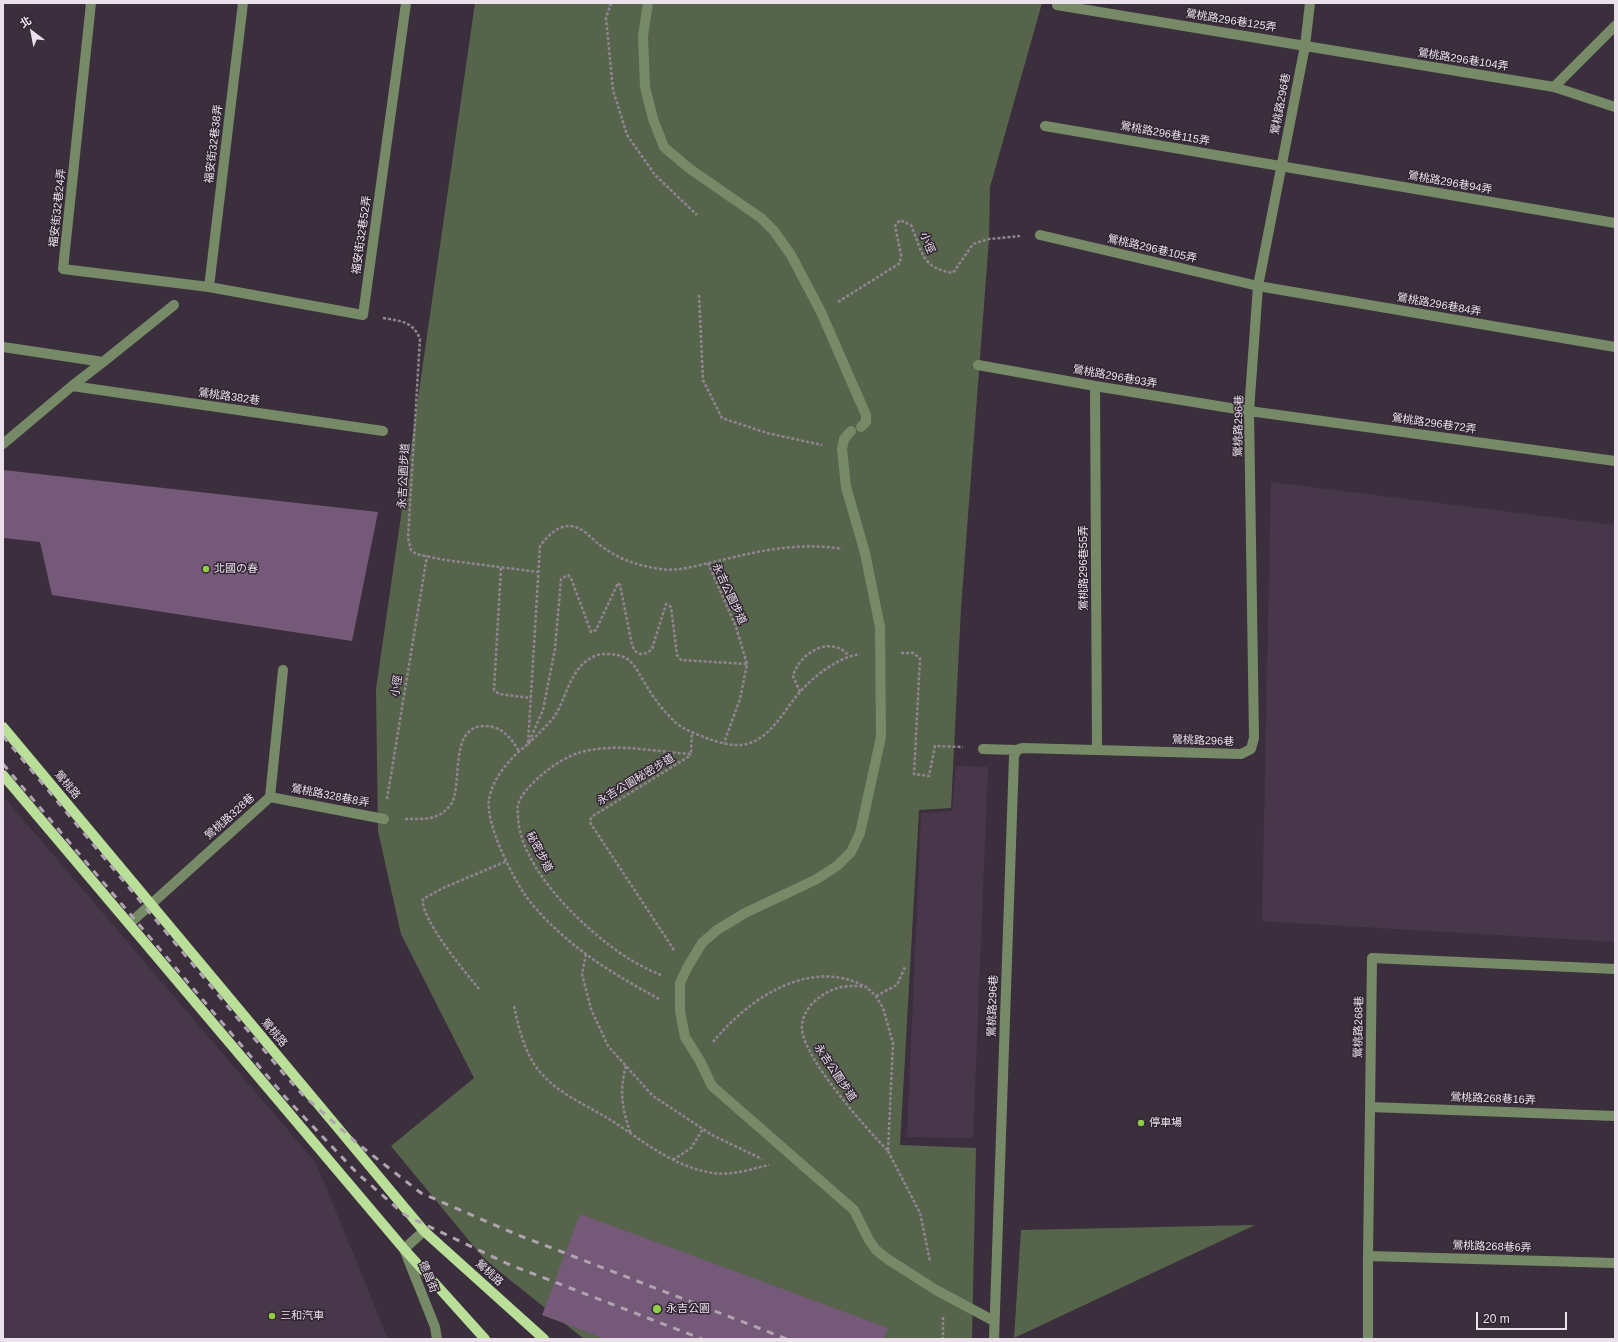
<!DOCTYPE html>
<html>
<head>
<meta charset="utf-8">
<style>
	body { margin:0 }
	#map { position:relative; width:1618px; height:1342px; overflow:hidden; background:#3c2f3d; font-family:Helvetica,"Noto Sans TC",sans-serif }
	canvas { display:block }
	.frame { position:absolute; inset:0; border:4px solid #eae1eb; pointer-events:none }
	.north { position:absolute; left:12px; top:12px; width:40px; height:40px; -webkit-text-stroke:3px #322533; paint-order:stroke; rotate:328deg; font-size:11px; font-weight:700; line-height:16px; text-align:center; color:#eae1eb }
	.north::after { content:''; display:block; margin:auto; width:14px; height:18px; background:#eae1eb; clip-path:polygon(50% 0,100% 100%,50% 72%,0 100%) }
	.scale { position:absolute; left:1476px; top:1312px; width:91px; height:18px; box-sizing:border-box; border:2px solid #eae1eb; border-top:0; padding-left:5px; font-size:12px; line-height:14px; white-space:nowrap; color:#eae1eb; -webkit-text-stroke:3px #322533; paint-order:stroke }
</style>
</head>
<body>
<div id="map">
<canvas width="1618" height="1342"></canvas>
<div class="frame"></div>
<div class="north">北</div>
<div class="scale">20 m</div>
</div>
<script>
const g = document.querySelector('canvas').getContext('2d');
g.lineJoin = 'round';
function fill(path, color) { g.fillStyle = color; g.fill(path, 'evenodd'); }
function strokePath(path, color, width, dash) { g.strokeStyle = color; g.lineWidth = width; g.lineCap = dash ? 'butt' : 'round'; g.setLineDash(dash || []); g.stroke(path); }
function label(font, color, halo, rows, align = 'center') {
  g.font = font + ' Helvetica,"Noto Sans TC","Noto Sans JP",sans-serif'; g.lineWidth = 3; g.setLineDash([]); g.textBaseline = 'middle'; g.strokeStyle = halo; g.fillStyle = color; for (const [text, x, y, turn = 0] of rows) {
    g.save(); g.translate(x, y); g.rotate((+turn || 0) * Math.PI / 180); g.textAlign = isNaN(turn) ? turn : align; if (halo) g.strokeText(text, 0, 0); g.fillText(text, 0, 0); g.restore();
  }
}
fill(new Path2D(`
	M1271,482L1615,525V942L1262,921Z
	M956,766L988,767L973,1138L907,1137L921,813L952,811Z
	M3,796L316,1163L388,1339H3Z`), '#48364a');
fill(new Path2D(`
	M475,3H1042L990,187L989,239L961,608L951,808L919,810L900,1145L976,1148L972,1339H584L485,1260L391,1146L474,1078L401,934L378,831L376,689Z
	M1255,1225L1014,1338L1021,1230Z`), '#57644c');
fill(new Path2D(`
	M3,470L378,512L352,641L52,595L40,542L3,538Z
	M580,1214L888,1328L884,1339H605L542,1315Z`), '#755978');
strokePath(new Path2D(`
	M611,3L606,18L613,90L627,135L655,175L697,215
	M699,295L703,380L722,418L767,433L822,445
	M838,302L900,263L901,255L895,226L900,220L911,225C922,251 921,268 953,273L973,244L989,239L1020,236
	M383,318C400,321 413,321 420,339L408,538L411,550L416,554L445,560L538,572
	M708,563L736,627L747,664L740,699L724,743
	M501,568L494,690L499,694L531,698
	M901,653H913L920,658L914,774L929,776L935,746L963,747
	M800,692L793,676C799,653 831,634 849,656
	M529,742L543,710L555,649L561,579L568,575L571,578L591,632L596,630L618,583L620,585L632,645L635,651L640,654L647,653L652,649L666,604L671,607L677,655L681,660L747,664
	M528,744C537,735 546,727 554,717C567,698 570,666 595,656C599,654 604,654 609,654C633,655 635,668 646,685C653,697 662,709 672,719C681,729 696,734 709,739C720,743 735,747 747,744C769,738 781,716 794,699C810,679 835,658 860,654
	M387,799L427,556
	M405,819C424,819 439,821 451,804C463,788 448,726 484,726C502,726 510,737 519,751
	M674,950L591,824L590,820L593,816L688,757L691,754
	M586,954L582,974L591,1009L608,1046L653,1096L712,1135L762,1159
	M661,975C641,967 621,955 604,941C569,913 520,863 518,817C518,813 517,808 518,805C521,794 530,786 538,778C553,765 570,753 591,750C623,744 659,752 691,754L692,732
	M479,989C466,973 420,919 423,899L443,888L507,861
	M876,996L897,985L905,967
	M659,999C630,983 600,966 574,945C557,931 538,913 525,895C511,874 486,825 489,800C492,778 511,757 528,744L540,546C550,533 563,520 580,529C588,533 594,541 601,546C621,560 636,565 660,569C680,572 702,564 722,560C762,550 802,542 842,549
	M514,1006C519,1029 525,1055 541,1073C559,1094 586,1105 609,1119C642,1140 673,1167 713,1173C730,1176 752,1169 769,1165
	M713,1042C748,999 810,956 866,987C846,984 831,987 815,1001C807,1008 801,1019 802,1030C806,1061 865,1127 888,1151L893,1043L883,1008L876,996L866,987
	M626,1066C619,1091 622,1110 631,1134
	M888,1151L920,1213L930,1261
	M673,1160L691,1148L703,1129
	M943,1317V1339`), '#908591', 2.5, [3, 2]);
strokePath(new Path2D(`
	M91,3L63,269L209,287L363,315L406,3
	M648,3L643,36L645,87L653,119L664,147L690,169L761,218L774,231L791,255L821,312L866,415V422L861,427
	M1057,5L1554,87L1615,107
	M1554,87L1615,26
	M1045,126L1615,223
	M1040,235L1258,286L1615,347
	M209,287L243,3
	M3,347L103,362L72,386L383,431
	M103,362L174,305
	M978,365L1095,386L1249,411L1615,461
	M1095,386L1097,749
	M851,431L844,439L842,449L846,487L865,553L880,627L881,737L860,833L851,852L837,866L815,880L745,913L717,930L702,943L687,968L680,983V1011L685,1037L700,1061L712,1086L854,1210L869,1240L876,1250L889,1260L936,1290L994,1321
	M3,444L72,386
	M983,749L1017,750
	M270,797L384,819
	M129,924L270,797L283,670
	M1370,1107L1615,1116
	M424,1231L404,1249L435,1327L437,1339
	M1368,1256L1615,1263
	M994,1339L1014,756L1017,750L1022,748L1241,754L1251,749L1254,738L1249,411L1258,286L1305,46L1310,3
	M1368,1339V1256L1372,958L1615,969`), '#778a67', 10);
strokePath(new Path2D(`
	M3,727L424,1231L544,1339
	M3,775L404,1249L485,1339`), '#b9df98', 10);
strokePath(new Path2D(`
	M3,736L283,1073L303,1095L358,1144L421,1193L513,1233L787,1339
	M3,764L286,1098L357,1173L405,1215L508,1264L702,1339`), '#afa4b0', 3, [7, 7]);
for (const [x, y, r, color] of [
	[206,569,4,"#8ece43"],
	[1141,1123,4,"#8ece43"],
	[657,1309,5,"#8ece43"],
	[272,1316,4,"#8ece43"]
]) { const dot = new Path2D(); dot.arc(x, y, r, 0, 2 * Math.PI); g.fillStyle = color; g.fill(dot); strokePath(dot, '#322533', 1.5); }
label('11px', '#eae1eb', '#322533', [
	["鶯桃路296巷125弄",1231,21,9],
	["鶯桃路296巷104弄",1463,60,9],
	["鶯桃路296巷",1281,104,-79],
	["鶯桃路296巷115弄",1165,134,10],
	["福安街32巷38弄",214,144,-83],
	["鶯桃路296巷94弄",1450,183,10],
	["福安街32巷24弄",58,208,-84],
	["福安街32巷52弄",362,235,-82],
	["小徑",927,243,67],
	["鶯桃路296巷105弄",1152,249,13],
	["鶯桃路296巷84弄",1439,305,10],
	["鶯桃路296巷93弄",1115,377,10],
	["鶯桃路382巷",229,397,8],
	["鶯桃路296巷72弄",1434,424,8],
	["鶯桃路296巷",1239,426,-89],
	["永吉公園步道",404,476,-87],
	["鶯桃路296巷55弄",1084,568,-90],
	["永吉公園步道",729,594,65],
	["小徑",397,686,-81],
	["鶯桃路296巷",1203,741,2],
	["永吉公園秘密步道",636,780,-31],
	["鶯桃路",67,785,50],
	["鶯桃路328巷8弄",330,796,11],
	["鶯桃路328巷",230,817,-42],
	["秘密步道",539,852,62],
	["鶯桃路296巷",993,1006,-88],
	["鶯桃路268巷",1359,1027,-89],
	["鶯桃路",274,1033,50],
	["永吉公園步道",835,1073,56],
	["鶯桃路268巷16弄",1493,1099,2],
	["鶯桃路268巷6弄",1492,1247,2],
	["鶯桃路",489,1273,42],
	["德昌街",428,1277,68]
]);
label('11px', '#eae1eb', '#322533', [
	["北國の春",214,569],
	["停車場",1149,1123],
	["永吉公園",666,1309],
	["三和汽車",280,1316]
], 'left');
</script>
</body>
</html>
